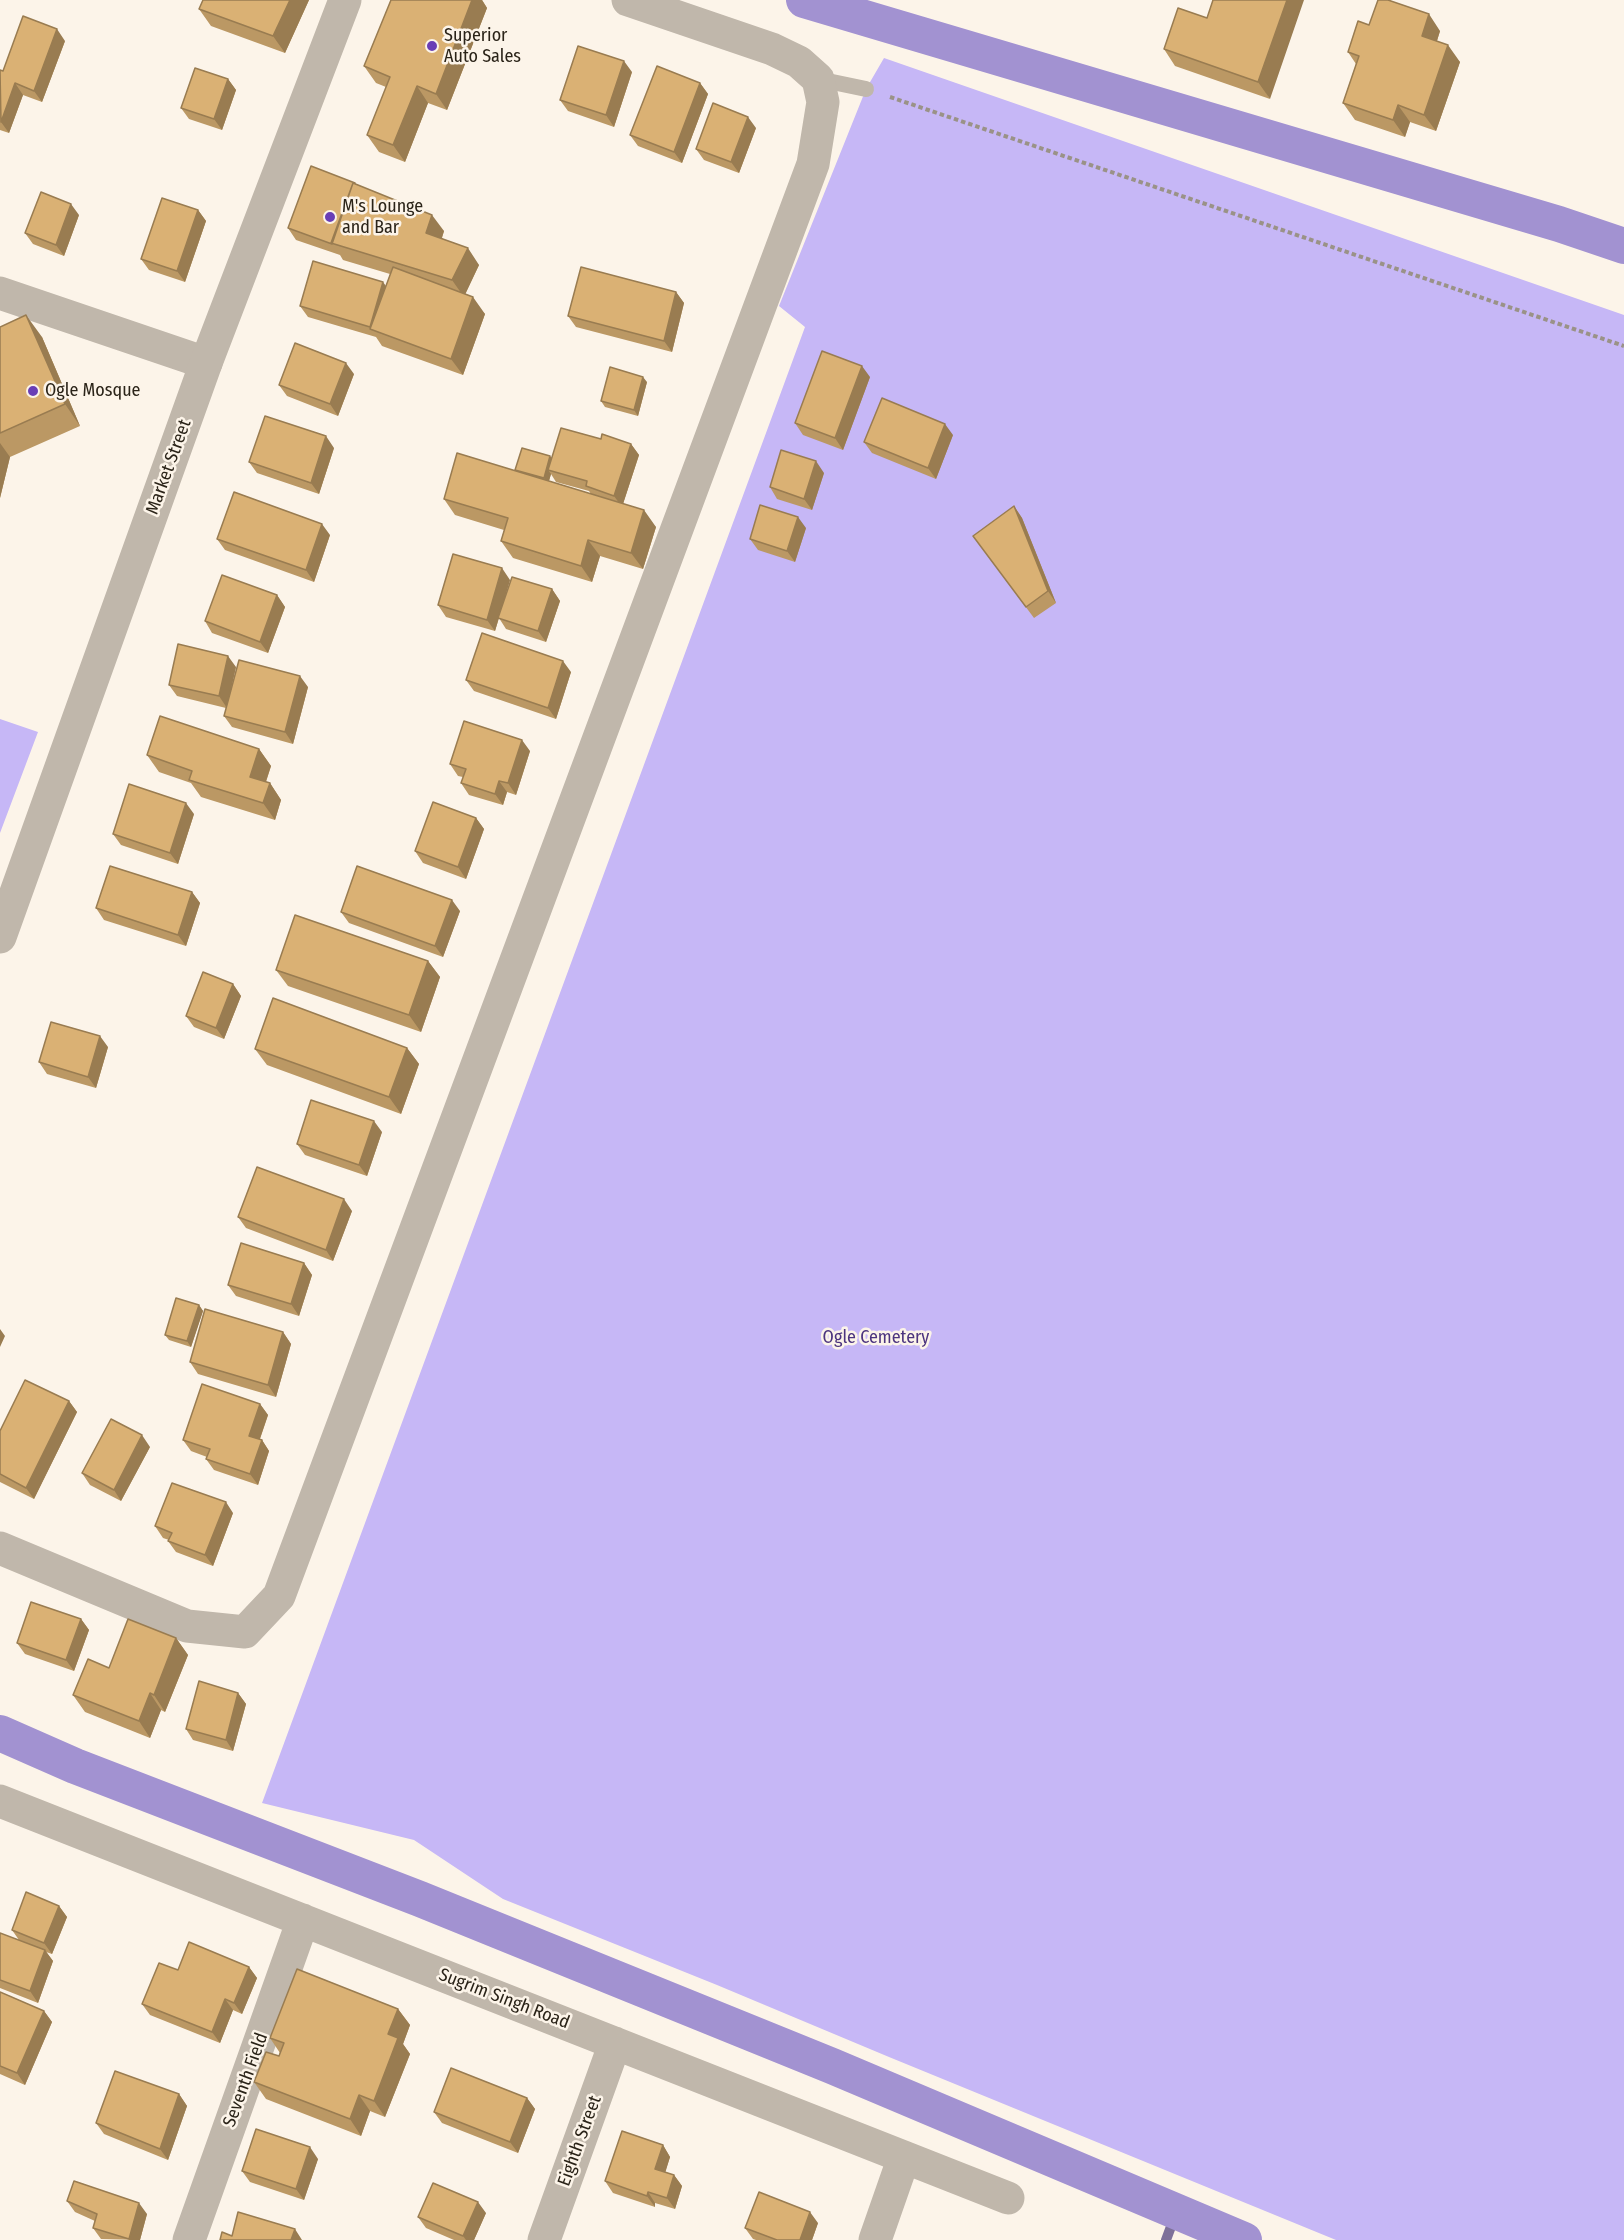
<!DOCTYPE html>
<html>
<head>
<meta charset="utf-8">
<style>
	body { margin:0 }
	canvas { display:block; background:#fcf4e9 }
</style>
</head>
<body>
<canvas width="1624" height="2240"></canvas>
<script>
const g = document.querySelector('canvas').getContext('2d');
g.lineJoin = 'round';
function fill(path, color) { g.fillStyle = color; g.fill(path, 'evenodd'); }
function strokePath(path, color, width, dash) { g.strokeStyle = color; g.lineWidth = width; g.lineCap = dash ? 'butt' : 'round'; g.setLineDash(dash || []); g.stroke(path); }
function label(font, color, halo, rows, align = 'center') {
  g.font = font + ' "Fira Sans Condensed",sans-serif'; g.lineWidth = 5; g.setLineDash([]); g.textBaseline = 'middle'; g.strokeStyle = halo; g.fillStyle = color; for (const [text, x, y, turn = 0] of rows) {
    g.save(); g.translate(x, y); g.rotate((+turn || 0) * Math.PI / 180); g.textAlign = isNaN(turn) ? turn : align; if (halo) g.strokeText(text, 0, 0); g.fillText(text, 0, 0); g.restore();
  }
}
fill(new Path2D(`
	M884,58L1624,315V2240H1336L889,2057L717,1985L503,1899L414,1840L262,1803L805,327L779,306L866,89Z
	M0,719L38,732L0,833Z`), '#c6b7f6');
strokePath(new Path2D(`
	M1166,2240L1176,2213`), '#7e719a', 10);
strokePath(new Path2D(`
	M804,0L1559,224L1624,246
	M0,1733L75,1766L420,1899L832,2066L1244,2240`), '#a292d1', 36);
strokePath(new Path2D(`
	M890,97L1624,346`), '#9a9287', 4, [4.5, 3]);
strokePath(new Path2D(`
	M818,79L866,89`), '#c0b7ab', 16);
strokePath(new Path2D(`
	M0,293L206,363
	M0,1548L187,1626L245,1632L279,1596L813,164L823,102L818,79L799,62L772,49L628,0
	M0,1801L1008,2198
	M189,2240L303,1920
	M544,2240L615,2043
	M875,2240L904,2157`), '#c0b7ab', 33);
strokePath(new Path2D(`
	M0,937L206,363L345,0`), '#c0b7ab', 33);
fill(new Path2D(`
	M203,0H309L285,53L211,26L199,9Z
	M391,0H482L487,8L447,110L428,103L405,162L379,152L367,135L386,87L376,83L364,66Z
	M1213,0L1270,99L1175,66L1164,49L1207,18Z
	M1369,25L1440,31L1437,41L1460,62L1436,131L1410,122L1405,137L1355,120L1343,103L1356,64L1348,52Z
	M65,41L42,102L23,95L9,133L0,130V70L3,71Z
	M632,72L614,127L568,111L560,100Z
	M228,79L236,90L222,130L189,119L181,108Z
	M700,83L708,94L682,163L638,146L630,135Z
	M756,128L739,173L704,160L696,149Z
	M356,184L444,231L442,238L479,265L465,294L485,314L463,375L382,346L376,337L308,317L300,306L386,286L390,274L343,260L340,255L296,240L288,228Z
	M198,210L206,221L185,282L149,270L141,259Z
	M79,215L64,256L33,244L25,233Z
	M676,292L684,303L672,352L576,327L568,316Z
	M0,327L42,337L80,426L10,457L0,498Z
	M354,374L338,416L287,396L279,385Z
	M870,377L843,450L803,435L795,423Z
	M647,382L638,416L605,407L601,401Z
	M953,435L936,479L872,453L864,442Z
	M601,439L631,444L639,455L623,504L656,527L643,569L600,556L592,582L513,558L501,541L504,530L455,515L444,499L516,471L515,470L552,458ZM551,474L556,482L589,491L591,494L549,481Z
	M334,448L319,494L257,473L249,462Z
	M824,473L812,510L777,499L770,487Z
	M1014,506L1022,518L1056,603L1034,618L973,536Z
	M806,528L795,562L758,550L750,539Z
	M330,535L314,582L225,550L217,539Z
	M510,580L504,601L552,589L560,601L546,642L506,629L499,618L495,631L446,617L438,605Z
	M277,595L285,607L268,653L212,633L205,621Z
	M236,667L230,692L308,687L293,744L232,727L224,716L226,708L177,696L169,685Z
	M571,672L556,719L474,691L466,680Z
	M259,749L271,766L266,782L270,783L281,800L275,820L201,797L191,783L159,772L147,755Z
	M530,751L516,795L507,792L503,805L469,795L461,783L463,777L458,776L450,764Z
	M194,814L178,864L121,845L113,834Z
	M476,818L484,829L466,879L423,863L415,851Z
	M192,892L200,903L186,946L104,920L96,908Z
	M460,911L443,957L349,923L341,912Z
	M428,961L440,977L421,1032L288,986L276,970Z
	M233,984L241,996L224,1039L194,1027L186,1016Z
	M108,1047L96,1088L47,1074L39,1062Z
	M407,1048L419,1064L401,1114L267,1065L255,1049Z
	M382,1132L367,1176L305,1155L297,1144Z
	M352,1211L333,1261L246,1228L238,1217Z
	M304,1263L312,1275L299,1316L236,1296L228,1285Z
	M199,1305L203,1311L191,1347L169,1340L165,1335Z
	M283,1332L291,1344L276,1397L198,1374L190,1362Z
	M69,1401L77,1412L34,1499L0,1482V1431Z
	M260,1404L268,1415L260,1439L262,1440L269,1451L258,1485L214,1470L206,1459L207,1457L191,1451L183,1440Z
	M150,1447L121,1501L90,1485L82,1473Z
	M233,1513L213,1566L176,1552L168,1541L169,1540L163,1538L155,1526Z
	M81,1619L89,1630L74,1671L25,1654L17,1643Z
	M176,1638L188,1655L165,1712L161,1710L150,1738L85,1712L73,1695L109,1668Z
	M238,1693L246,1704L233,1751L193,1740L186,1729Z
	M59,1906L67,1917L52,1954L46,1952L53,1961L38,2003L0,1988V1933L19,1940L12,1930Z
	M249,1967L257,1978L242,2014L233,2010L220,2043L150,2015L142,2004L178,1970Z
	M0,1992L44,2011L52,2022L25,2085L0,2074Z
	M398,2009L410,2025L403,2044L410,2054L385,2117L370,2111L361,2136L266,2099L254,2082L279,2056L280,2053L270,2038Z
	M179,2094L187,2106L168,2160L104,2134L96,2123Z
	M527,2098L535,2109L518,2153L442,2123L434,2112Z
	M663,2145L670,2157L665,2172L674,2175L682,2186L675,2209L655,2203V2207L613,2193L605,2181Z
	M318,2159L304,2200L250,2182L242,2171Z
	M67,2201L147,2214L140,2240L101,2239L93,2228L95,2221L75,2212Z
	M486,2213L474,2240H454L426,2228L418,2217Z
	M818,2223L812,2240H756L753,2239L745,2228Z`), '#bb9864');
fill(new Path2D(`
	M290,0H309L285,53L273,36Z
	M472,0H482L487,8L447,110L436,94Z
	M1287,0H1304L1270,99L1258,82Z
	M1429,14L1440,31L1433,53L1422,36Z
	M57,29L65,41L42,102L34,91Z
	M1448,45L1460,62L1436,131L1424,115Z
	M624,61L632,72L614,127L606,115Z
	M228,79L236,90L222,130L214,119Z
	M15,83L23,95L9,133L1,122Z
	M700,83L708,94L682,163L674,152Z
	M417,86L428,103L405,162L393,145Z
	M1398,105L1410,122L1405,137L1393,120Z
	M748,117L756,128L739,173L731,162Z
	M71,204L79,215L64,256L56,245Z
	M198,210L206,221L185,282L177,271Z
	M432,215L444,231L438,249L426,233Z
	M468,248L479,265L464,297L452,280Z
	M383,282L391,293L372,330L370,327Z
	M676,292L684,303L672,352L664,341Z
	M473,297L485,314L463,375L451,359Z
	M26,315L42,337L80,426L65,404Z
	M346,363L354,374L338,416L330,404Z
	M862,366L870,377L843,450L835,438Z
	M643,377L647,382L638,416L634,410Z
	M945,424L953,435L936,479L928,468Z
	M326,436L334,448L319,494L311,483Z
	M0,443L10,457L0,498Z
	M631,444L639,455L622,507L614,496Z
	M550,456L555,462L548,470L551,474L548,484L544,478Z
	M816,461L824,473L812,510L804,499Z
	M1014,506L1022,518L1056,603L1048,591Z
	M644,510L656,527L643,569L631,553Z
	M798,517L806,528L795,562L787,551Z
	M322,524L330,535L314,582L306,570Z
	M588,540L600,556L592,582L581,566Z
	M502,568L510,580L495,631L487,620Z
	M552,589L560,601L546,642L538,631Z
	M277,595L285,607L268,653L260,642Z
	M228,656L236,667L227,708L219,696Z
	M563,661L571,672L556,719L548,708Z
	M300,676L308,687L293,744L285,732Z
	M522,740L530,751L516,795L508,783Z
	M259,749L271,766L262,793L250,777Z
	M499,781L507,792L503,805L495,794Z
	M270,783L281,800L275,820L263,803Z
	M186,803L194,814L178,864L170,853Z
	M476,818L484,829L466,879L458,867Z
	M192,892L200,903L186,946L178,935Z
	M452,900L460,911L443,957L435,946Z
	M428,961L440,977L421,1032L409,1015Z
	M233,984L241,996L224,1039L216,1028Z
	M100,1036L108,1047L96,1088L88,1077Z
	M407,1048L419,1064L401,1114L389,1097Z
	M374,1121L382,1132L367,1176L359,1165Z
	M344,1199L352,1211L333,1261L326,1250Z
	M304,1263L312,1275L299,1316L291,1304Z
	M199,1305L203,1311L191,1347L187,1341Z
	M0,1329L5,1336L0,1347Z
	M283,1332L291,1344L276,1397L268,1385Z
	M69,1401L77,1412L34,1499L26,1488Z
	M260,1404L268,1415L257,1447L249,1436Z
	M142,1435L150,1447L121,1501L114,1490Z
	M262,1440L269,1451L258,1485L250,1474Z
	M226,1502L233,1513L213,1566L205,1555Z
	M81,1619L89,1630L74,1671L66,1660Z
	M176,1638L188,1655L165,1712L154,1695Z
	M150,1693L161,1710L150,1738L139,1721Z
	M238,1693L246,1704L233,1751L226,1740Z
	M59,1906L67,1917L52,1954L44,1943Z
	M45,1950L53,1961L38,2003L30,1991Z
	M249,1967L257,1978L242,2014L234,2003Z
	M225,1999L233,2010L220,2043L212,2032Z
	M398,2009L410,2025L403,2044L410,2054L385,2117L374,2101L388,2034Z
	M44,2011L52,2022L25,2085L17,2073Z
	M179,2094L187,2106L168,2160L160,2149Z
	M359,2095L370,2111L361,2136L350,2119Z
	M527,2098L535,2109L518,2153L510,2142Z
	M663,2145L670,2157L663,2180L655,2169Z
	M310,2147L318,2159L304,2200L296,2189Z
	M674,2175L682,2186L675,2209L667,2198Z
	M648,2192L655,2203V2207L647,2196Z
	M478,2202L486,2213L474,2240H466L463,2236Z
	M139,2203L147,2214L140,2240H129Z
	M810,2212L818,2223L812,2240H800Z
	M295,2229L302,2240H291Z`), '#997c51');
const building = new Path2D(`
	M203,0H290L273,36L199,9Z
	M391,0H472L436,94L417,86L393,145L367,135L390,77L364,66Z
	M1213,0H1287L1258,82L1164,49L1178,8L1207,18Z
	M1378,0H1388L1429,14L1422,36L1448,45L1424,115L1398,105L1393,120L1343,103L1359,56L1348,52L1358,21L1369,25Z
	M23,16L57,29L34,91L15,83L1,122L0,70L3,71Z
	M578,46L624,61L606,115L560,100Z
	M657,66L700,83L674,152L630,135Z
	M195,68L228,79L214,119L181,108Z
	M713,103L748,117L731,162L696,149Z
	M311,166L355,183H353L332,244L288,228Z
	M353,183L432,215L426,233L468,248L452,280L331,243Z
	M41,192L71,204L56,245L25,233Z
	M162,198L198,210L177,271L141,259Z
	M313,261L383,282L370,327L300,306Z
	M393,267L473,297L451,359L370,329Z
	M581,267L676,292L664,341L568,316Z
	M26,315L65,404L0,433V327Z
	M295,343L346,363L330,404L279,385Z
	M822,351L862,366L835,438L795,423Z
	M610,367L643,377L634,410L601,401Z
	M882,398L945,424L928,468L864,442Z
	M265,416L326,436L311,483L249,462Z
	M561,428L601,439L602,434L631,444L614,496L586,486L587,481L548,470Z
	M522,448L550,456L544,478L515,470Z
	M781,450L816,461L804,499L770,487Z
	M457,453L644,510L631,553L588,540L581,566L501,541L508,518L444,499Z
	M234,492L322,524L306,570L217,539Z
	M760,505L798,517L787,551L750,539Z
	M1014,506L1048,591L1026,607L973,536Z
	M453,554L502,568L487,620L438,605Z
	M222,575L277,595L260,642L205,621Z
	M512,577L552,589L538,631L498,618Z
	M482,633L563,661L548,708L466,680Z
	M178,644L228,656L219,696L169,685Z
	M239,660L300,676L285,732L224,716Z
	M160,716L259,749L250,777L270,783L263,803L189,780L192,771L147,755Z
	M464,721L522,740L508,783L499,781L495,794L461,783L466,769L450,764Z
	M129,784L186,803L170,853L113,834Z
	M433,802L476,818L458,867L415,851Z
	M110,866L192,892L178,935L96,908Z
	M357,866L452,900L435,946L341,912Z
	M295,915L428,961L409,1015L276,970Z
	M203,972L233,984L216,1028L186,1016Z
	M273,998L407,1048L389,1097L255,1049Z
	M51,1022L100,1036L88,1077L39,1062Z
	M311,1100L374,1121L359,1165L297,1144Z
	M257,1167L344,1199L326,1250L238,1217Z
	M241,1243L304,1263L291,1304L228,1285Z
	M176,1298L199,1305L187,1341L165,1335Z
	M205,1309L283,1332L268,1385L190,1362Z
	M25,1380L69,1401L26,1488L0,1474V1431Z
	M202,1384L260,1404L249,1436L262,1440L250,1474L206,1459L210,1449L183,1440Z
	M111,1419L142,1435L114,1490L82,1473Z
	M172,1483L226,1502L205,1555L168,1541L172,1533L155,1526Z
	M31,1602L81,1619L66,1660L17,1643Z
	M128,1619L176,1638L154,1695L150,1693L139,1721L73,1695L88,1659L109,1668Z
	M199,1681L238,1693L226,1740L186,1729Z
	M26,1892L59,1906L44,1943L12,1930Z
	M0,1933L45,1950L30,1991L0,1980Z
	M189,1942L249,1967L234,2003L225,1999L212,2032L142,2004L159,1963L178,1970Z
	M297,1969L398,2009L388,2034L398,2038L374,2101L359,2095L350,2119L254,2082L266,2052L279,2056L284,2043L270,2038Z
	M0,1992L44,2011L17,2073L0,2066Z
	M451,2068L527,2098L510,2142L434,2112Z
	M115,2071L179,2094L160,2149L96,2123Z
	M256,2129L310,2147L296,2189L242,2171Z
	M622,2131L663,2145L655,2169L674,2175L667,2198L648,2192L647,2196L605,2181Z
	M74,2181L139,2203L129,2239L93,2228L97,2214L67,2201Z
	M433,2183L478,2202L463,2236L418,2217Z
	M759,2192L810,2212L800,2240H777L745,2228Z
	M238,2212L295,2229L291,2240H220L222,2232L232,2236Z`);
fill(building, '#dab174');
strokePath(building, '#997c51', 1.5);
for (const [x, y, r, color] of [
	[432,46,6,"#693eb6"],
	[330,217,6,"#693eb6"],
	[33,391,6,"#693eb6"]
]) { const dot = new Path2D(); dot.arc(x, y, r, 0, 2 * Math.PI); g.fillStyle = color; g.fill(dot); strokePath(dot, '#fcf4e9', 2); }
label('18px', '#2a2318', '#fcf4e9', [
	["Superior",444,36],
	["Auto Sales",444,57],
	["M's Lounge",342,207],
	["and Bar",342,228],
	["Ogle Mosque",45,391]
], 'left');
label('18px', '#2a2318', '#fcf4e9', [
	["Market Street",169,467,-70],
	["Sugrim Singh Road",504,1999,21],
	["Seventh Field",246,2080,-70],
	["Eighth Street",580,2141,-70]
]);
label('18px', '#4c347f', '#fcf4e9', [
	["Ogle Cemetery",876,1338]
]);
</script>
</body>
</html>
